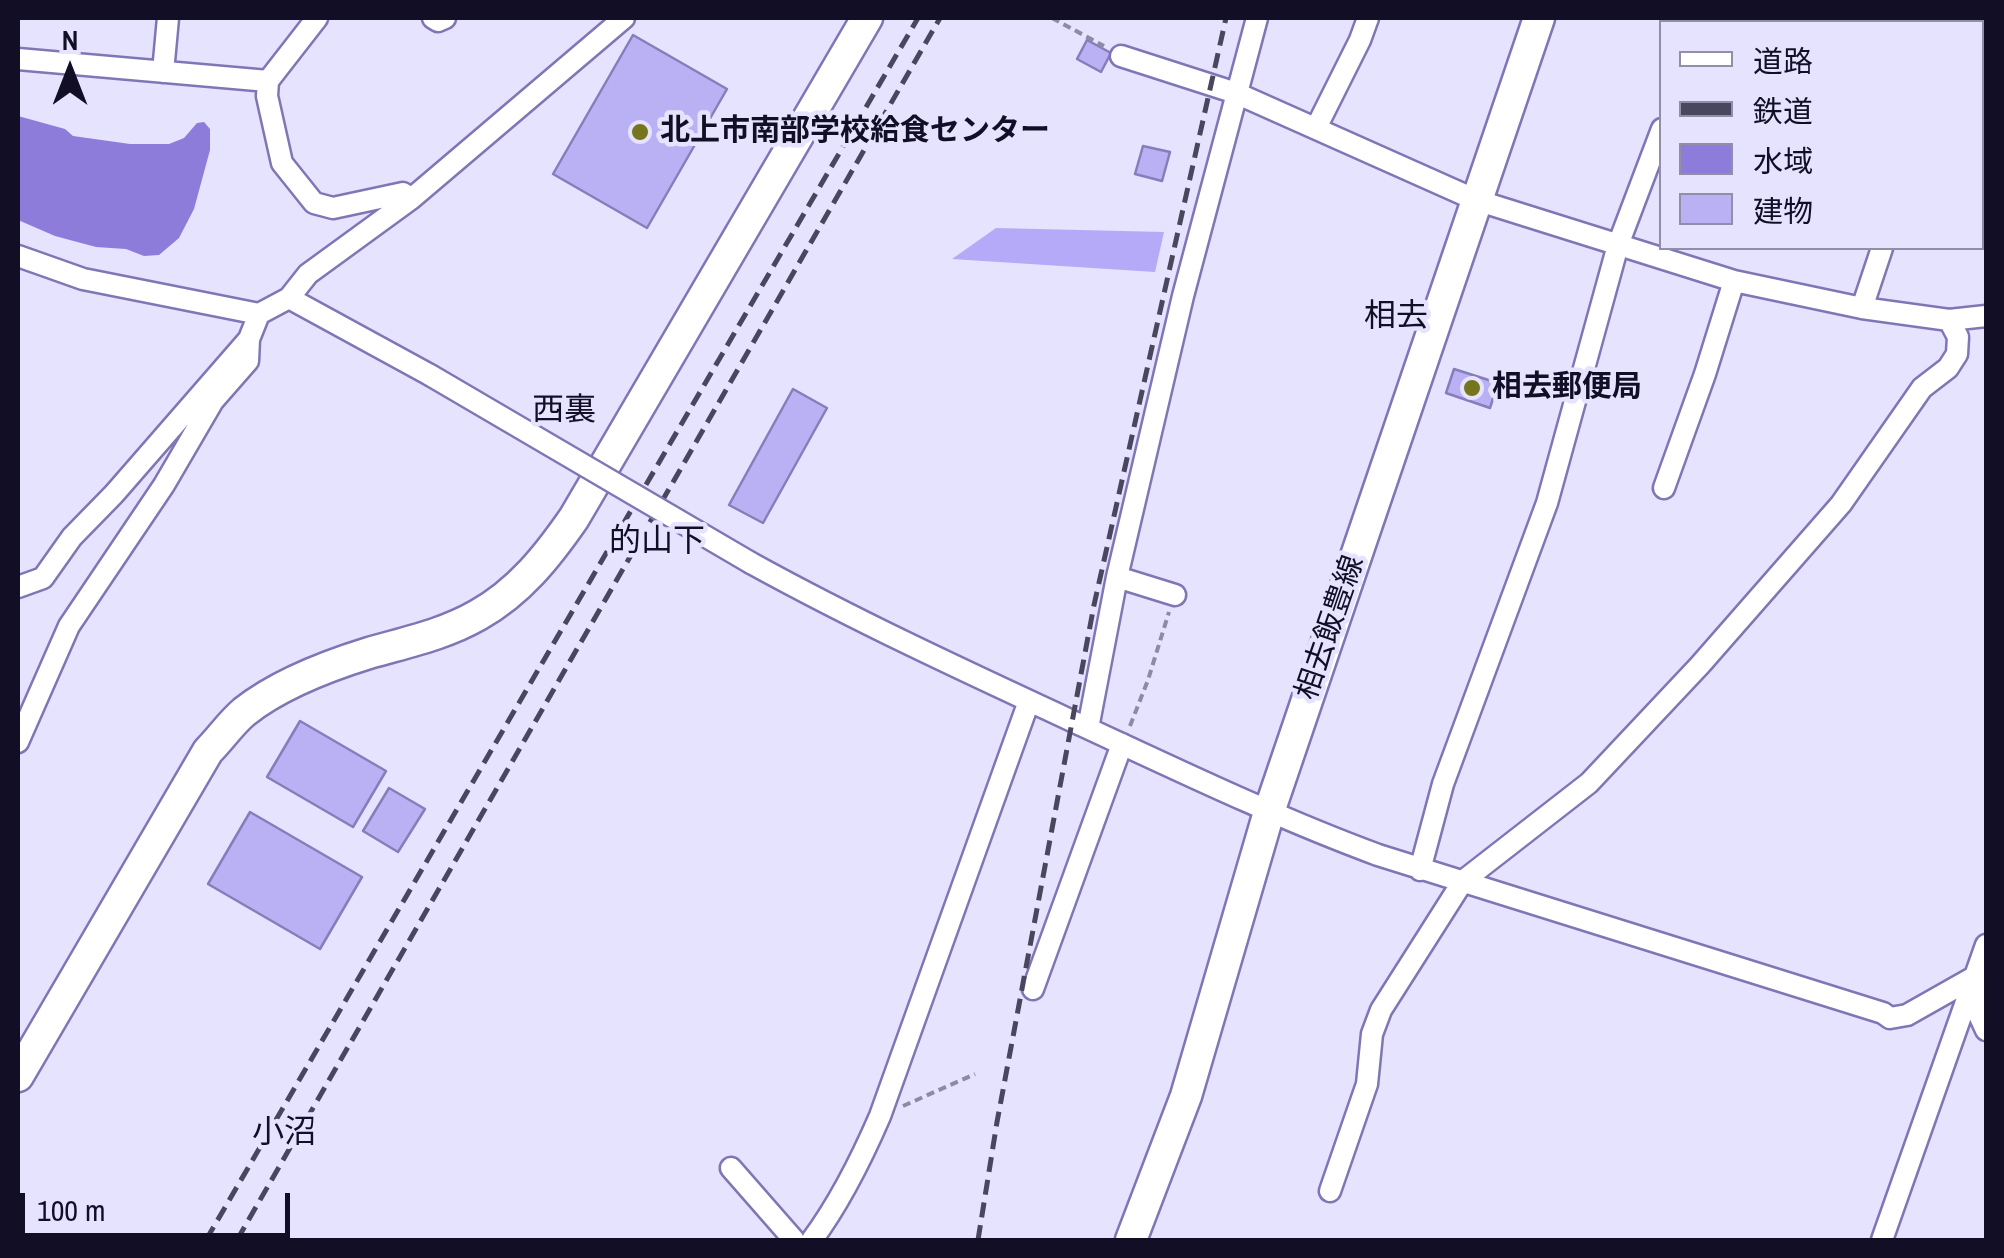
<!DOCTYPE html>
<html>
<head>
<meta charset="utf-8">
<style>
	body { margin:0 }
	#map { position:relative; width:2004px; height:1258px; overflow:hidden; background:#e5e3ff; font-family:"Archivo Narrow","Noto Sans JP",sans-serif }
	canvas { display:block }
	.frame { position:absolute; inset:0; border:20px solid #120e25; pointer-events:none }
	.legend { position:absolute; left:1659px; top:20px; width:325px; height:230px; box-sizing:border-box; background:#e5e3ff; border:2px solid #918ea8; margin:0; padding:12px 18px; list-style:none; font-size:30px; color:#120e25 }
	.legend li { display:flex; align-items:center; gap:20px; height:50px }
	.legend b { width:50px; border:2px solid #918ea8 }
	.north { position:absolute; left:20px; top:20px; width:100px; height:100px; -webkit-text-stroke:8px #e5e3ff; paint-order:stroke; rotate:0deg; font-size:28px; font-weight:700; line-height:40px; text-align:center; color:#120e25 }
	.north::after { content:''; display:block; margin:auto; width:35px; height:45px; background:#120e25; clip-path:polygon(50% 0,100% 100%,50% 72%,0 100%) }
	.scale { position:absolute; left:20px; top:1193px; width:270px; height:45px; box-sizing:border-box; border:5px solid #120e25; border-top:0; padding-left:12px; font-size:30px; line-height:35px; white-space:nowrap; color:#120e25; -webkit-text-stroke:8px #e5e3ff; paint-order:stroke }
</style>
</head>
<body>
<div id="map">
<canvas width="2004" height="1258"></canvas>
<div class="frame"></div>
<ul class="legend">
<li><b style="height:12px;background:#fff"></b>道路</li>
<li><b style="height:12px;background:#49465e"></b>鉄道</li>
<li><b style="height:28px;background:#8d7cda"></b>水域</li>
<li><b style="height:28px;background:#bab1f4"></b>建物</li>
</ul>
<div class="north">N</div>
<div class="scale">100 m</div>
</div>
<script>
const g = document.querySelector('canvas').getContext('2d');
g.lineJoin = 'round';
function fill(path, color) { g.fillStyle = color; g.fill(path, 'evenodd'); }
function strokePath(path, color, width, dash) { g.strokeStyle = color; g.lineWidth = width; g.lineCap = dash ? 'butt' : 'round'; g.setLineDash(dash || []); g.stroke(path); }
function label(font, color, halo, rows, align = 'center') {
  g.font = font + ' "Archivo Narrow","Noto Sans JP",sans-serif'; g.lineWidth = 9; g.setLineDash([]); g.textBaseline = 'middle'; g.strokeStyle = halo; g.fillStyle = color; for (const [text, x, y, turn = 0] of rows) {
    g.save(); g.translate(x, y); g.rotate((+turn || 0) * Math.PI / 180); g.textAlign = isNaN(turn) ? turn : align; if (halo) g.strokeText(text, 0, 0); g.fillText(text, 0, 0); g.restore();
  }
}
fill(new Path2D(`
	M996,228L1164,232L1155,272L952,259Z`), '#b5aaf7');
fill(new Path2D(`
	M18,116L65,129L73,136L130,144H169L184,138L197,123L204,122L210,129V150L194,209L179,238L159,255L144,256L126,249L96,247L55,236L18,220Z`), '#8d7cda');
const building = new Path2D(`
	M633,35L727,89L647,228L553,174Z
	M1087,40L1111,53L1101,72L1077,59Z
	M1143,146L1170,152L1162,181L1135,174Z
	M1454,369L1498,383L1490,408L1446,393Z
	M793,389L827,408L763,523L729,505Z
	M300,721L386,771L353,827L267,777Z
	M389,788L425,809L398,852L363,831Z
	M250,812L362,877L320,949L208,884Z`);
fill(building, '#bab1f4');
strokePath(building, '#867dbb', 2.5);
const street = new Path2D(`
	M317,18L268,81L267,96L282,163L314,203L333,208L403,193L411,199
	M433,18L438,21L445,18
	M1702,22L1703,18
	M1957,22L1959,18
	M1121,56L1236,93L1476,200L1734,281L1862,308L1949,320L1986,316
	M18,59L268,81
	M163,72L168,18
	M1316,128L1360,40L1368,18
	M18,256L83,279L259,314
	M289,298L430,375
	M1862,308L1882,248
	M1664,488L1705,374L1734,281
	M751,563C860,623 973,675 1085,727C1182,772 1278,818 1378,855L1883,1013L1890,1018L1907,1015L1976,976
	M1117,577L1175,595
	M18,587L43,578L72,537L114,494L249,339
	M1088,728L1117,577L1183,296L1257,18
	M18,742L69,626L164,485L213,401L248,361L249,339L259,314L289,298L308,274L411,199L624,18
	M1420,870L1443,784L1547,503L1618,245L1662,129
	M1977,983L1980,1017L1986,1030
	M1033,989L1122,744
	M731,1168L794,1240
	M1330,1191L1367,1084L1372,1034L1381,1010L1463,881L1589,783L1700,665L1841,504L1922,388L1948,368L1957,354L1958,337L1949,320
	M812,1240C840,1202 861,1160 880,1116L1029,701
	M1882,1240L1986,945`);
const secondary = new Path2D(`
	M18,1076L208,751C220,739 231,723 244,712C279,684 327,666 369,653C407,642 443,635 478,615C519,592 547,557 574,518L867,18
	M1131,1240L1186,1096L1269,812L1539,18`);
strokePath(street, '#8076b5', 25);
strokePath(secondary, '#8076b5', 35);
strokePath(new Path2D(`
	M1052,18L1104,46
	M1130,726L1148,680L1169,612
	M903,1106L975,1074`), '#8d8aa4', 4, [8, 5]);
strokePath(street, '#fff', 20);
strokePath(secondary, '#fff', 30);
strokePath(new Path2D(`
	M206,1240L918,18
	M237,1240L940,18
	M978,1240L997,1122L1094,605L1226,18`), '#49465e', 5, [15, 8]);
const streetBridge = new Path2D(`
	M430,375L751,563`);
strokePath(streetBridge, '#8076b5', 25, []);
strokePath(streetBridge, '#fff', 20);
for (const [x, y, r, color] of [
	[640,132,10,"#74751c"],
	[1472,388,10,"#74751c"]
]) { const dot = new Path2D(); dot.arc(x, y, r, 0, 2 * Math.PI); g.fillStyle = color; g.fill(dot); strokePath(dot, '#e5e3ff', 4); }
label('bold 30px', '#120e25', '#e5e3ff', [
	["北上市南部学校給食センター",660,132],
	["相去郵便局",1492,388]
], 'left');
label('30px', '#120e25', '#e5e3ff', [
	["相去飯豊線",1331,628,-71]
]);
label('32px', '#120e25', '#e5e3ff', [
	["相去",1396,317],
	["西裏",564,411],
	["的山下",657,542],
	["小沼",284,1133]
]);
</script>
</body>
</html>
